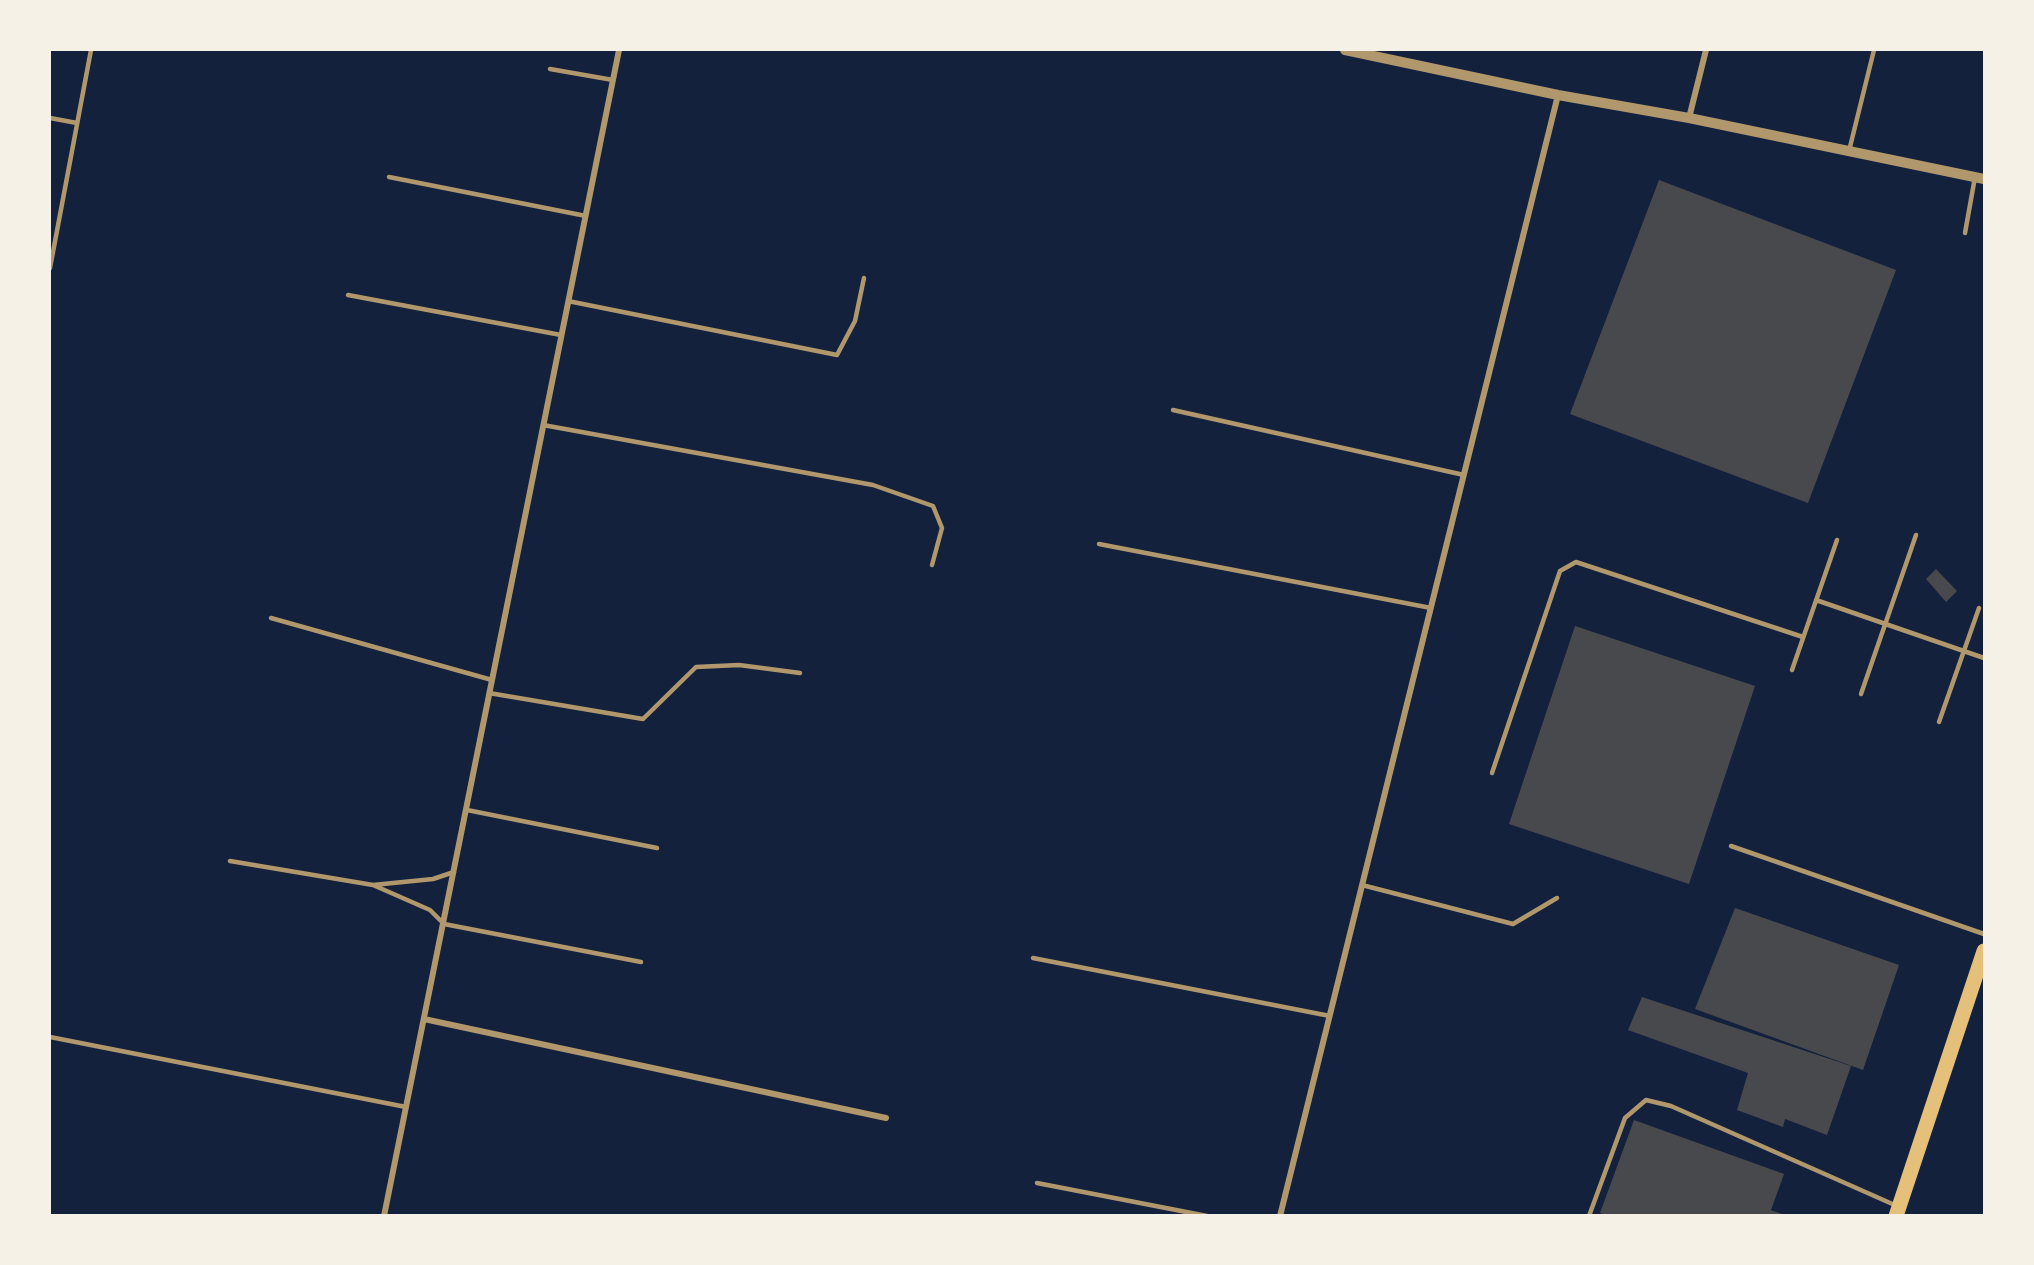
<!DOCTYPE html>
<html>
<head>
<meta charset="utf-8">
<style>
	body { margin:0 }
	#map { position:relative; width:2034px; height:1265px; overflow:hidden; background:#14213d; font-family:Manrope,sans-serif }
	canvas { display:block }
	.frame { position:absolute; inset:0; border:51px solid #f6f1e7; pointer-events:none }
</style>
</head>
<body>
<div id="map">
<canvas width="2034" height="1265"></canvas>
<div class="frame"></div>
</div>
<script>
const g = document.querySelector('canvas').getContext('2d');
g.lineJoin = 'round';
function fill(path, color) { g.fillStyle = color; g.fill(path, 'evenodd'); }
function strokePath(path, color, width, dash) { g.strokeStyle = color; g.lineWidth = width; g.lineCap = dash ? 'butt' : 'round'; g.setLineDash(dash || []); g.stroke(path); }
fill(new Path2D(`
	M1659,180L1896,270L1808,503L1570,414Z
	M1936,569L1957,591L1946,602L1926,579Z
	M1575,626L1755,686L1689,884L1509,824Z
	M1735,908L1899,965L1863,1070L1695,1009Z
	M1642,997L1851,1066L1827,1135L1785,1119L1783,1127L1737,1110L1748,1073L1628,1030Z
	M1634,1120L1784,1174L1771,1210L1787,1216H1607L1600,1213Z`), '#48494c');
strokePath(new Path2D(`
	M550,69L613,80
	M50,118L77,123
	M1849,151L1874,50
	M389,177L586,216
	M1965,233L1975,177
	M50,268L91,50
	M348,295L561,335
	M568,301L837,355L855,321L864,278
	M1173,410L1464,475
	M543,425L873,485L933,506L942,528L932,565
	M1099,544L1431,608
	M1816,600L1984,658
	M271,618L492,680
	M1792,670L1837,540
	M489,693L643,719L696,667L739,665L800,673
	M1861,694L1916,535
	M1939,722L1979,608
	M1492,773L1560,571L1576,562L1803,637
	M467,810L657,848
	M1731,846L1984,934
	M230,861L373,885
	M454,872L433,879L373,885L430,910L444,924L641,962
	M1362,885L1513,924L1557,898
	M1033,958L1330,1016
	M50,1037L406,1107
	M1037,1183L1207,1216
	M1589,1216L1625,1118L1646,1100L1671,1106L1897,1206`), '#b1986c', 4.5);
strokePath(new Path2D(`
	M1689,118L1706,50
	M424,1019L886,1118
	M384,1216L619,50
	M1280,1216L1558,95`), '#b1986c', 6);
strokePath(new Path2D(`
	M1345,50L1558,95L1689,118L1984,179`), '#b1986c', 10);
strokePath(new Path2D(`
	M1896,1216L1984,951`), '#e5c07b', 15);
</script>
</body>
</html>
